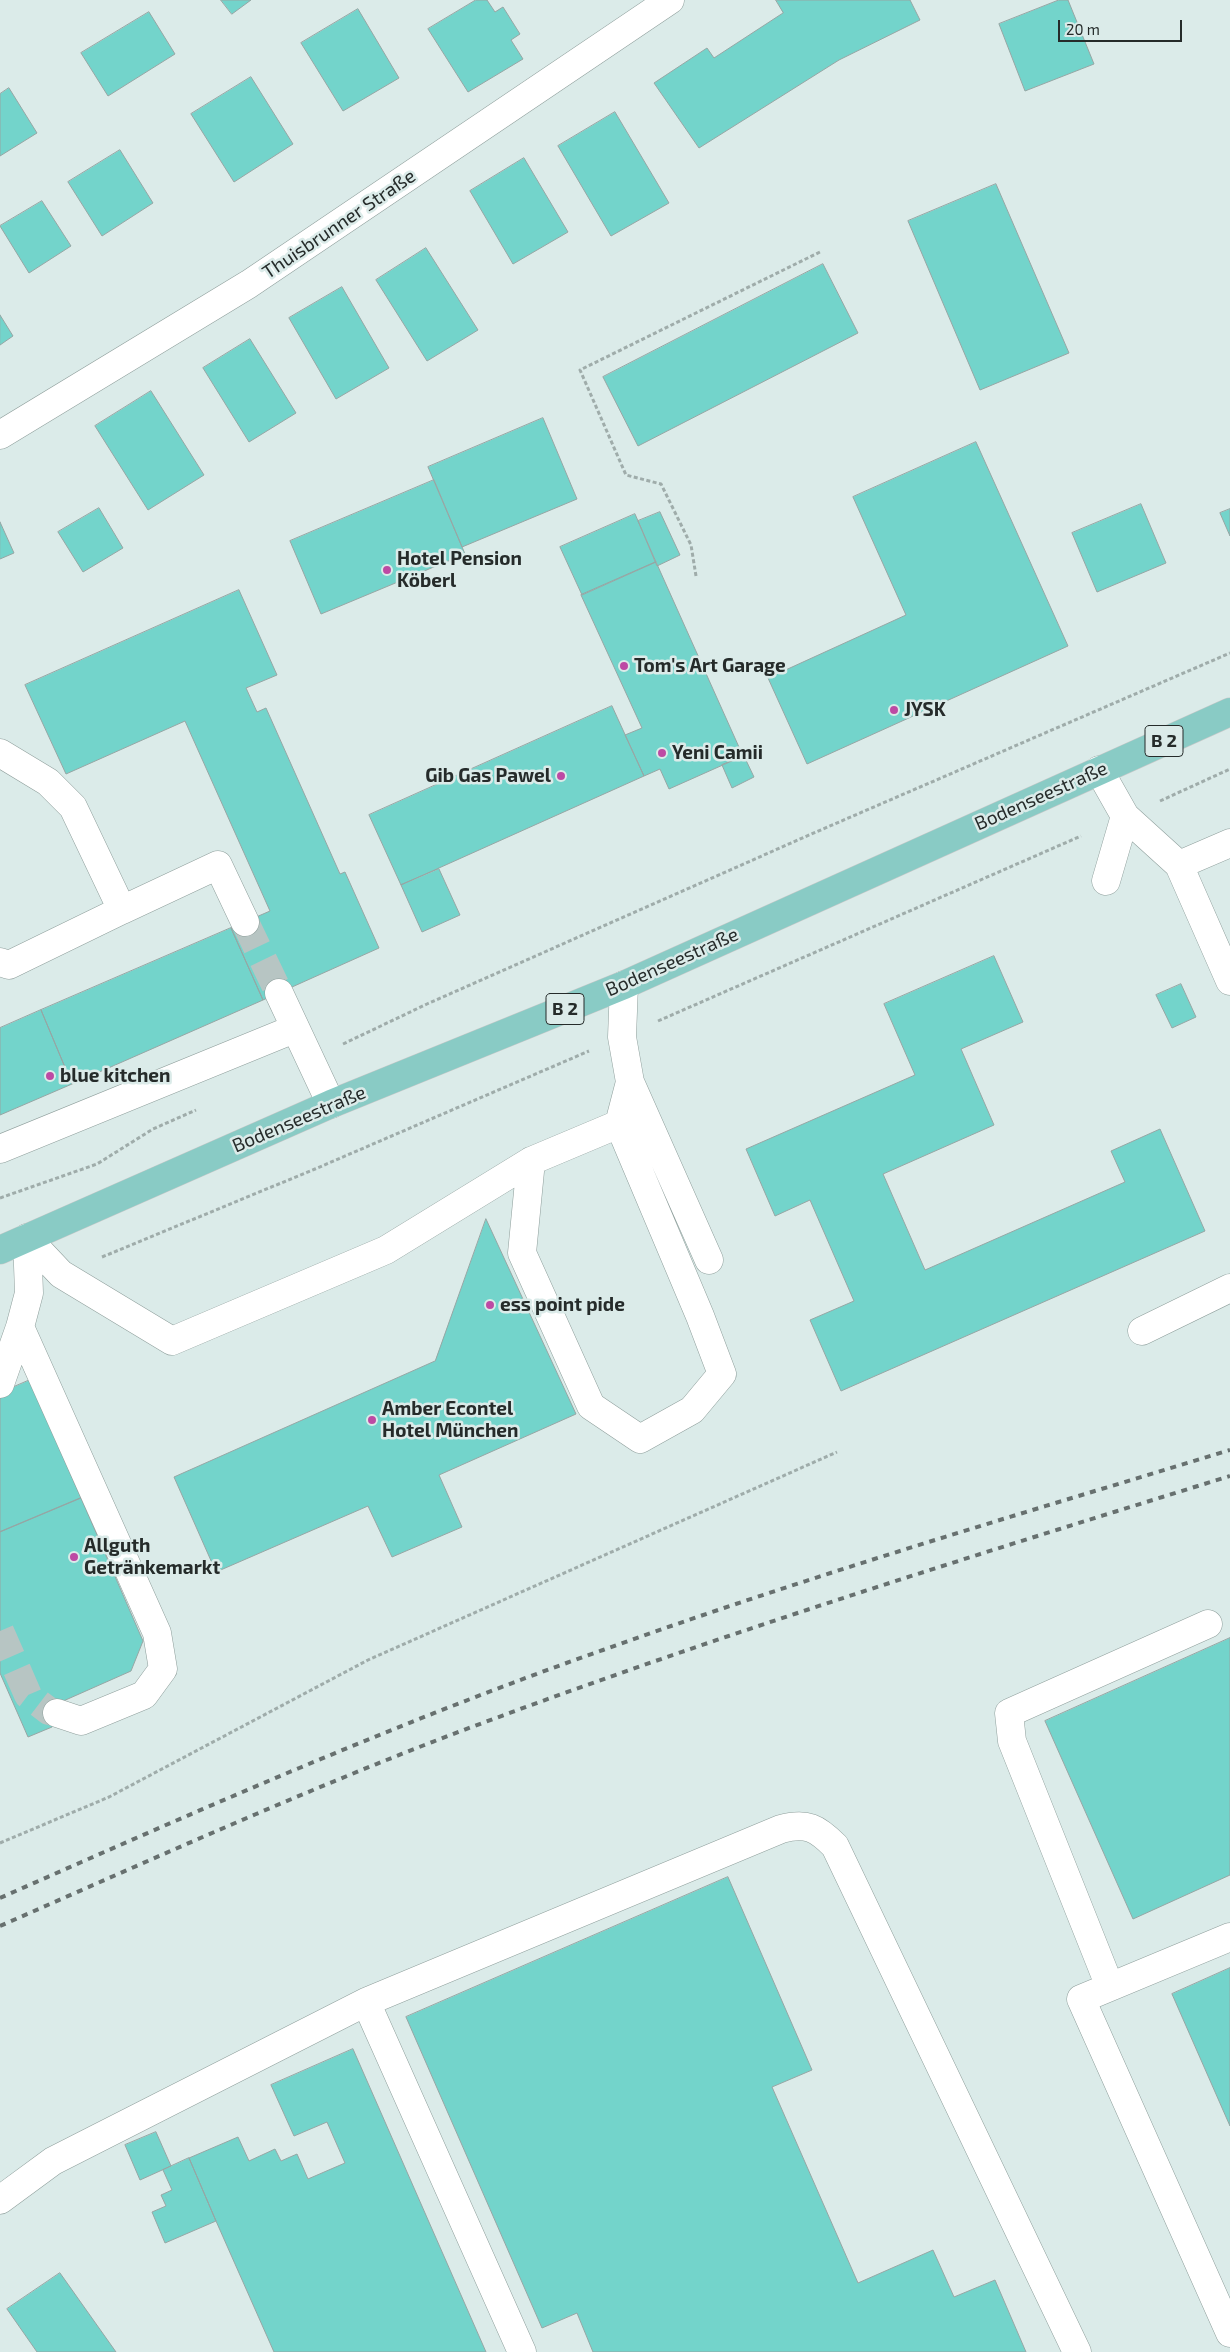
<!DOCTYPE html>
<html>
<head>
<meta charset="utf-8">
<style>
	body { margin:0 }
	#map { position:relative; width:1230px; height:2352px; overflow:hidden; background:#dbebe9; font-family:"Exo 2",sans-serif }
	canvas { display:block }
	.scale { position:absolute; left:1058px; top:20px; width:124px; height:22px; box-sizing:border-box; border:2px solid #252b2a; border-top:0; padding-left:6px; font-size:15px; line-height:18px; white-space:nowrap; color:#252b2a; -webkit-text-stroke:4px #dbebe9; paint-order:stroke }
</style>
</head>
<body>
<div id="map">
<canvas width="1230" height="2352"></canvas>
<div class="scale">20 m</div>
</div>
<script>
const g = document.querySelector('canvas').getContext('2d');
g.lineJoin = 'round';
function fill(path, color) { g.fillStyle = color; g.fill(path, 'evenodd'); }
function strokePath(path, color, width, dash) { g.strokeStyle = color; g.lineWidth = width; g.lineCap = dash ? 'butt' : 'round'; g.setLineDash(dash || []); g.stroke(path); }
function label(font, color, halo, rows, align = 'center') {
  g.font = font + ' "Exo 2",sans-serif'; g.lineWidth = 5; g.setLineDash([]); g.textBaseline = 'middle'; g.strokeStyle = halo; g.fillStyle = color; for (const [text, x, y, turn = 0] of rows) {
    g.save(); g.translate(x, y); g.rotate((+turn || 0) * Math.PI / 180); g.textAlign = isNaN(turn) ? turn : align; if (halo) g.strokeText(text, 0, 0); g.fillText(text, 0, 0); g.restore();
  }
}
const building = new Path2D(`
	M221,0H251L232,14Z
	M476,0H487L495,12L503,7L520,34L511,40L523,59L468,92L428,29Z
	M776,0H910L920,20L839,60L699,148L654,83L707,48L714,58L783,13Z
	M1059,0H1068L1094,64L1025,91L999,24Z
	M358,9L399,78L343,111L301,43Z
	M149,12L175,54L108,96L81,53Z
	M251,77L293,144L234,182L191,114Z
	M9,88L37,133L0,156V94Z
	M615,112L669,203L611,236L558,146Z
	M120,150L153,203L102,236L68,182Z
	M524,158L568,232L513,264L470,191Z
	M996,184L1069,353L980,390L908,221Z
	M42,201L71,246L29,273L0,226Z
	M426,248L478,330L427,361L376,280Z
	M823,264L858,333L638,446L603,377Z
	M342,287L389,368L336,399L289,318Z
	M0,315L13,336L0,345Z
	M250,339L296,413L249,442L203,368Z
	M151,391L204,475L148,510L95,426Z
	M543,418L577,499L462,547L428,467Z
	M976,442L1068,646L807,764L768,678L906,615L853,497Z
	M434,480L465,554L321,614L290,541Z
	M1141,504L1166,563L1097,592L1072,533Z
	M99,508L123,548L83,572L58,532Z
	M1230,509V536L1220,513Z
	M660,512L680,555L657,566L638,521Z
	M635,514L656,562L582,595L560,547Z
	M0,522L14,553L0,559Z
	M656,562L743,756L669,789L660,769L644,776L625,735L642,728L581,595Z
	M239,590L277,675L246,688L257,712L266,708L340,874L345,872L379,948L263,1000L231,928L270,911L185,721L66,774L25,685Z
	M612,706L644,776L401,885L369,815Z
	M744,756L754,777L732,788L722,765Z
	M439,869L460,915L422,932L401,885Z
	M231,928L263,1000L72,1084L41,1010Z
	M994,956L1023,1022L961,1049L994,1125L883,1174L925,1270L1125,1182L1111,1151L1160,1129L1205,1231L841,1391L810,1320L854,1301L810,1200L775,1216L746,1149L915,1075L884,1004Z
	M1181,984L1196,1017L1172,1028L1156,995Z
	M41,1010L72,1084L0,1115V1028Z
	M486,1219L576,1414L439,1475L462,1527L392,1557L368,1506L216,1572L174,1477L435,1361Z
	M30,1380L81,1498L0,1532V1393Z
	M81,1498L143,1641L131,1671L61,1702L52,1727L28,1737L0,1673V1532Z
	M1230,1638V1875L1133,1919L1045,1721Z
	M728,1877L812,2070L772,2087L858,2283L933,2250L954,2297L995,2280L1026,2352H593L577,2313L542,2328L406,2017Z
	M1230,1968V2126L1172,1994Z
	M353,2049L486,2352H274L216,2221L189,2158L238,2137L249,2161L275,2149L281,2161L297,2154L308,2179L345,2163L327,2122L294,2136L271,2085Z
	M156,2132L171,2166L140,2180L125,2145Z
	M189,2158L216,2221L165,2243L152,2212L166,2206L161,2195L172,2190L163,2170Z
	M60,2273L116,2352H37L7,2309Z`);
fill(building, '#73d4cb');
strokePath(building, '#96a6a4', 1);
strokePath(new Path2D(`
	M245,922L279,993
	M0,1631L28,1695L49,1711L57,1713`), '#b7c5c3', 28, [28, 14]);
const minor = new Path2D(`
	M0,435L249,284L670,0
	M0,753L48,782L73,807L122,910L218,865L245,922
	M1099,770L1125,816L1106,881
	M1125,816L1179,865L1230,981
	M1179,865L1230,843
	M0,962L9,965L122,910
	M279,993L331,1104
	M630,1082L709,1260
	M0,1149L294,1029
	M531,1161L522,1253L591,1406L640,1439L692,1410L722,1374L700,1316L619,1124L630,1082L622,1037L624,985
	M1142,1331L1230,1288
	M0,1384L20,1327
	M57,1713L81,1721L144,1695L163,1669L157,1633L20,1327L29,1293L27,1238L61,1274L172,1341L386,1250L531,1161L619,1124
	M1230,1937L1081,1999L1230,2333
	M1110,1987L1012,1741L1009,1713L1208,1624
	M366,2002L522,2352
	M0,2200L53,2161L366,2002L781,1829C807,1822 817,1828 835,1846L1077,2352`);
const major = new Path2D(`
	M0,1250L331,1104L624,985L1230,712`);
strokePath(minor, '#8f9f9c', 29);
strokePath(major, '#c6c8c8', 29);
strokePath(new Path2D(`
	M696,576L691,545L661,484L626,475L580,370L822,251
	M1160,801L1230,769
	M658,1021L1081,836
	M343,1044L427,1004L816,832L1230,653
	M0,1198L97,1164L153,1129L196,1110
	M102,1257L315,1169L589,1051
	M0,1843L109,1797L368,1660L837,1452`), '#9facaa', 3, [4, 2.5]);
strokePath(minor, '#fff', 28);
strokePath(major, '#89cbc5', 28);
strokePath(new Path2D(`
	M0,1898C199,1810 398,1722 603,1650C809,1576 1020,1514 1230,1450
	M0,1926C153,1859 305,1790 461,1731C714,1636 972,1556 1230,1476`), '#67706f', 4, [6, 6]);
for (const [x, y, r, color] of [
	[387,570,5,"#bd4aa4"],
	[624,666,5,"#bd4aa4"],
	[894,710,5,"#bd4aa4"],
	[662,753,5,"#bd4aa4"],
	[561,776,5,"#bd4aa4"],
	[50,1076,5,"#bd4aa4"],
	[490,1305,5,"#bd4aa4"],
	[372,1420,5,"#bd4aa4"],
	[74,1557,5,"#bd4aa4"]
]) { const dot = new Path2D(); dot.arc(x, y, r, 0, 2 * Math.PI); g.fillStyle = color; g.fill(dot); strokePath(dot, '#dbebe9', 2); }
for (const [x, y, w] of [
	[1164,741,38],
	[565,1009,38]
]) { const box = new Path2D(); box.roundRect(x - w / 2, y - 15.5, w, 31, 4); g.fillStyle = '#dbebe9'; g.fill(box); strokePath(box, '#252b2a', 1); }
label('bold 18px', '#252b2a', null, [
	["B 2",1164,741],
	["B 2",565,1009]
]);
label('19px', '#252b2a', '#dbebe9', [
	["Thuisbrunner Straße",339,224,-34],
	["Bodenseestraße",1041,796,-24],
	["Bodenseestraße",672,962,-24],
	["Bodenseestraße",299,1119,-23]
]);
label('bold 19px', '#252b2a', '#dbebe9', [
	["Hotel Pension",397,559],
	["Köberl",397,581],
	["Tom's Art Garage",634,666],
	["JYSK",904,710],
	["Yeni Camii",672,753],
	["Gib Gas Pawel",551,776,"right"],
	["blue kitchen",60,1076],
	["ess point pide",500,1305],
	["Amber Econtel",382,1409],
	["Hotel München",382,1431],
	["Allguth",84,1546],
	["Getränkemarkt",84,1568]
], 'left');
</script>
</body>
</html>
